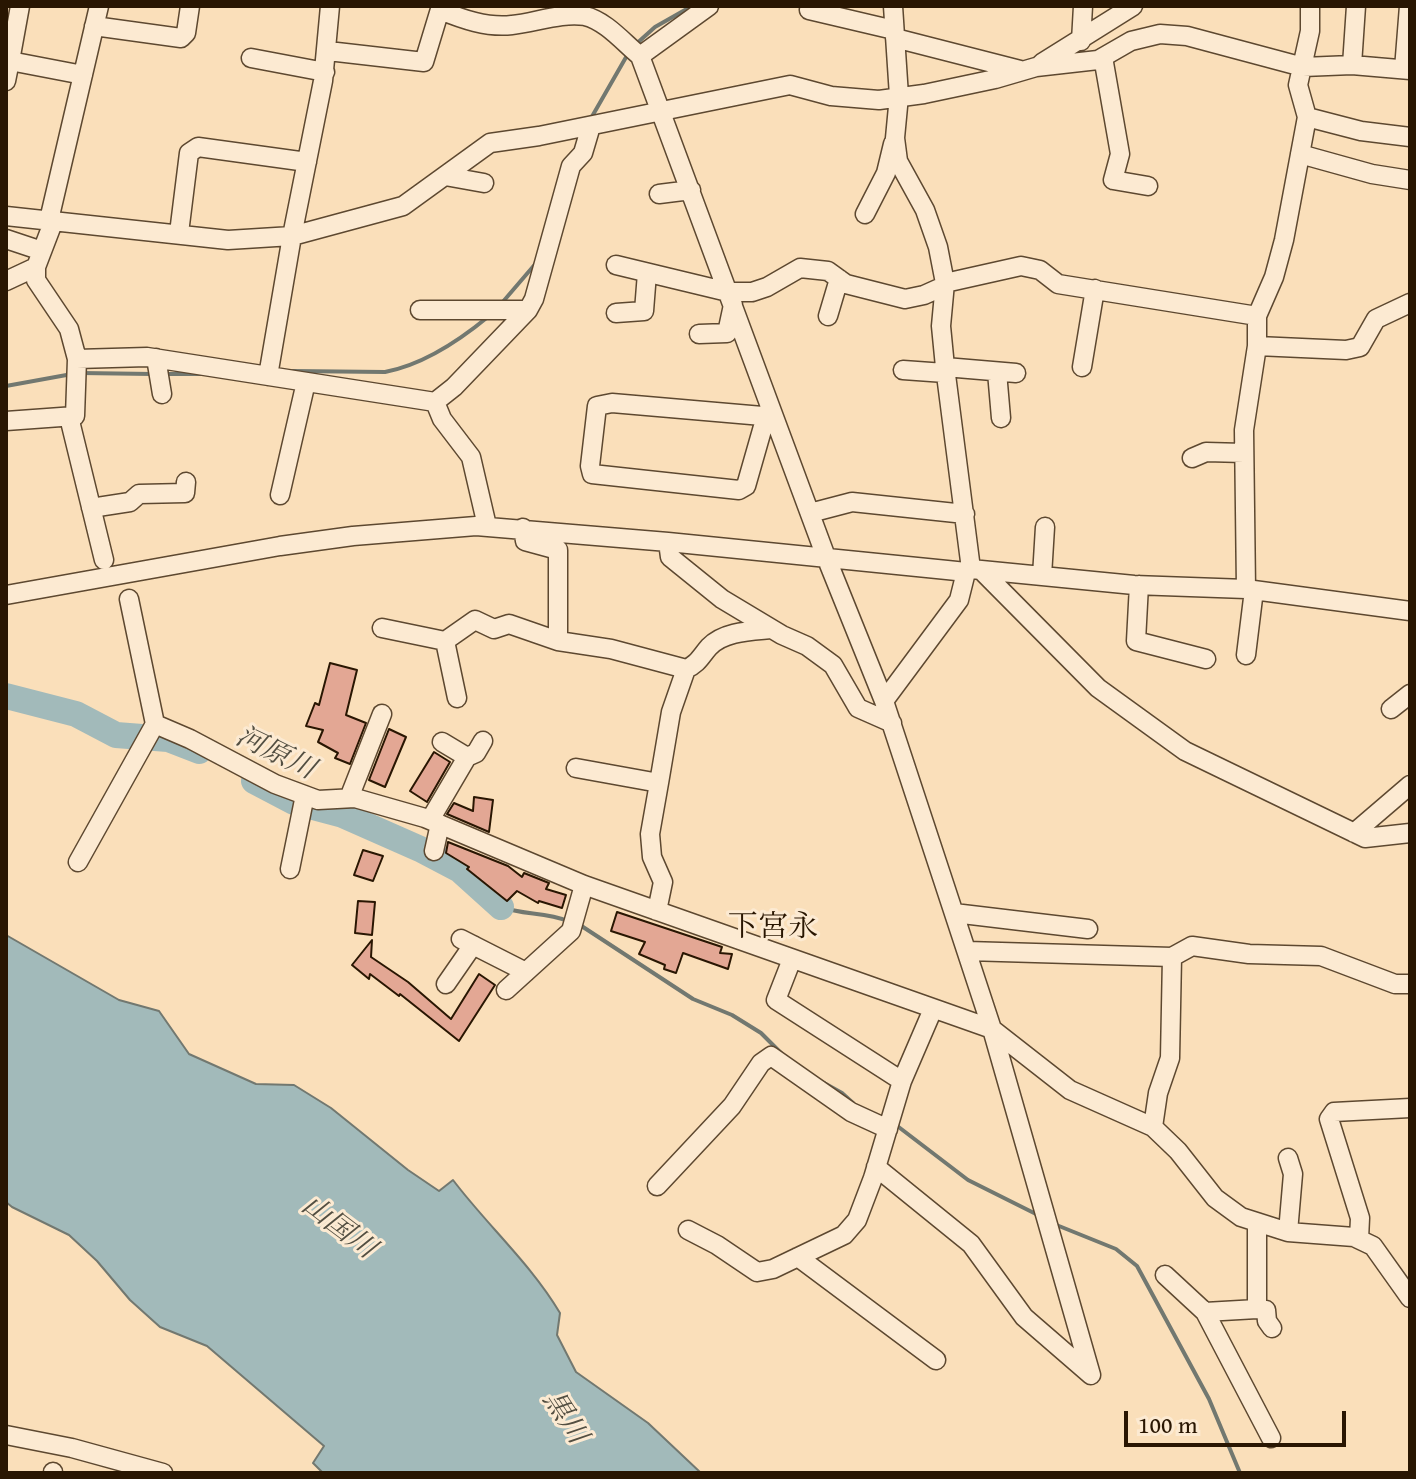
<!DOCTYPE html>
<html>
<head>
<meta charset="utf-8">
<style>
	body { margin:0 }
	#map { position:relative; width:1416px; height:1479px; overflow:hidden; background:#fadfba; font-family:"Gentium Book Plus",serif }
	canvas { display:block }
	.frame { position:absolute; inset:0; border:8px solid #291602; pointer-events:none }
	.scale { position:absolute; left:1124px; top:1411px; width:222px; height:36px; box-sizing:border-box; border:4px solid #291602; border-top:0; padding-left:10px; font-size:24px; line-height:28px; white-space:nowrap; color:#291602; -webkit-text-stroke:6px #fcead2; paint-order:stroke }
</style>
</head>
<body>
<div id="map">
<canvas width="1416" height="1479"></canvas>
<div class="frame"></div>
<div class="scale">100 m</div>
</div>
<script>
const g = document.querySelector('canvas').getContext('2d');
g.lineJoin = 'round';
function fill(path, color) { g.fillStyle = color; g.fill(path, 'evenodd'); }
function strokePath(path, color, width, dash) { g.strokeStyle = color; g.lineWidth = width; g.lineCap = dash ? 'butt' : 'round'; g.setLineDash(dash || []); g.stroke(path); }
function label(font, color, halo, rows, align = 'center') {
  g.font = font + ' "Gentium Book Plus","Noto Serif JP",serif'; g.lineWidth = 6; g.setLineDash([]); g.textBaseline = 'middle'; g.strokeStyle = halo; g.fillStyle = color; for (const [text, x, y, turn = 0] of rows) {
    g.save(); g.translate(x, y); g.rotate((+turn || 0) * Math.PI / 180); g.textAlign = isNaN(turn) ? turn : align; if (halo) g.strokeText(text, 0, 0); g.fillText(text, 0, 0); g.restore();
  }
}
const water = new Path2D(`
	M6,935L119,1000L159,1011L189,1054L256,1084L294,1085L331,1108L408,1170L439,1191L453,1180C487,1225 531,1264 560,1313L557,1335L576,1372L648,1423L701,1473H323L313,1463L324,1446L207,1346L160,1327L130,1300L97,1261L69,1235L12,1207L6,1202Z`);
fill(water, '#a2baba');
strokePath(water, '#727870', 2);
strokePath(new Path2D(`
	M635,45L655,27L692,6
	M590,120L629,52
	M501,304L537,262
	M293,371L385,372C422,365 460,340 489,316
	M81,373L152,374
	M165,374H204
	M6,386L72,374
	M501,907C523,915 546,912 568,921
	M580,925L693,999L732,1015L761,1033L781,1053
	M824,1083L842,1093L853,1103
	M896,1125L968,1180L1040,1216
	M1054,1224L1116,1249L1137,1266L1209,1399L1240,1473`), '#727870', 4);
strokePath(new Path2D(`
	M6,696L76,714L116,735L168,739L199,751
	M254,781L294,802L343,815L420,849L460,870L501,907`), '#a2baba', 26);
const building = new Path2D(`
	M330,663L357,670L346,715L366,723L350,764L335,758L338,753L318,742L323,730L306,726L315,703L319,705Z
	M389,729L406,737L385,787L369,780Z
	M434,752L450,762L427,802L410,791Z
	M474,797L493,800L489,832L447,814L454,803L473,811Z
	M448,842L508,866L522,877L524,873L549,883L546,889L566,895L562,908L539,901L538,903L517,891L507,901L467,869L469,867L446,853Z
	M363,850L383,856L373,881L354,875Z
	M358,901L375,902L372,935L355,933Z
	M617,912L722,947L720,953L732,954L728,969L683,953L676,973L664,969L665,965L639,954L645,942L611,931Z
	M372,940L371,957L408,982L451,1019L479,974L495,985L459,1041L400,994L399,996L370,974L369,979L352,965Z`);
fill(building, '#e3a794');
strokePath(building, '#291602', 2);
const minor = new Path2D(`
	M20,6L10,61L83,75
	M893,6L899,96L895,138L898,161L925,210L938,247L945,283L941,326L945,367L971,569
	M440,10C462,19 487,28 512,25C534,23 562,12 585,16C606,21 624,43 640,56L826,557L884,701L992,1029L1091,1375L1024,1317L971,1244L876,1167
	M809,10L894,30
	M94,26L181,38L186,33L190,6
	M895,38L1020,70
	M1081,41L1083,6
	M328,51L424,62L441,6
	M640,56L709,6
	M1103,57L1120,154L1113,180L1148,186
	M251,58L325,72
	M1042,63L1133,6
	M1352,65L1356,6
	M1404,69L1409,6
	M6,81L10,61
	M1307,117L1361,131L1410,137
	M1300,154L1372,174L1410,180
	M445,176L484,183
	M659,194L691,190
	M865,214L886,173L893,144
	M6,216L228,240L292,236L403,206L490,143L539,136L790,85L831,96L879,100L924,94L995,79L1036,67L1098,60L1131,41L1160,34L1187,36L1303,67L1352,65L1410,70
	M49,220L99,6
	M179,233L189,153L198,147L307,162
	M6,239L42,251
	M616,265L728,292H752L767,287L800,268L828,271L846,284L905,299L924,295L944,286
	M6,281L36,267
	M945,283L1021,266L1040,270L1058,284L1257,316V346L1244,430L1246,589
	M420,310H528
	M616,313L644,311L647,273
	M828,316L839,279
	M1257,316L1274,277L1284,240L1307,117L1298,85L1310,31V6
	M699,334L727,333L733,305
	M1257,346L1346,350L1360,347L1376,319L1410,303
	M156,358L162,394
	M77,359L147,357L435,402L454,387L528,310L534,299L571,166L583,153L591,126
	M945,367L1016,373
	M1082,367L1095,289
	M903,370L945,373
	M997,372L1001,418
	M268,376L292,236L323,81L330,6
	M435,402L442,419L471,457L487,526
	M766,416L746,486L739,490L592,474L590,466L597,406L612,403L774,417
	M69,417L104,560
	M6,421L75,416L77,359L69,329L36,280V267L54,220
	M1192,458L1206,452L1244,453
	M280,495L306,382
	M91,508L130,502L139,494L185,493L186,482
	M810,513L852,502L965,514
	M523,528L525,541L558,550V641L611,649L686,669L671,712L659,783
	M668,542L670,557L722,599L782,635L807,646L833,665L858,708L892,723
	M981,570L1098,688L1185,751L1365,838L1410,833
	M1042,576L1045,527
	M1139,585L1136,641L1206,659
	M6,595L280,546L353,536L476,526L668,542L947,570L966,572L971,569L1134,585L1246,589L1410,611
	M382,628L445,641L475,620L494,629L509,624L558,641
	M445,641L457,698
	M1246,655L1254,590
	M686,669C698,664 701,656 709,647C724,631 752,631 772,629
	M884,701L959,600L966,572
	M1391,709L1410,694
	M155,724L190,739L275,784L318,800L355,798L425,818L584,885L992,1029L1070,1090L1153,1127L1178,1151L1215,1198L1241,1217L1288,1232L1354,1237L1373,1246L1410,1298
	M442,742L467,757
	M576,768L659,783L650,834L652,857L663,882L657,911
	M349,798L382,714
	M430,820L467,757L476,753L483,741
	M1354,833L1410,785
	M434,851L440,824
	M78,862L155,724L129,599
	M290,869L305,795
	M954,913L1088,929
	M461,939L526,972
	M967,951L1172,957L1170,1058L1158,1093L1153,1127
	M1172,957L1192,946L1249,954L1321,956L1395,984H1410
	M792,959L776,1000L902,1081
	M446,984L473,945
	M506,990L571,931L584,885
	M657,1186L732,1106L761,1063L771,1056L851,1112L888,1129
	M1257,1222V1309L1205,1312L1271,1438
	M688,1230L717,1245L757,1272L773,1269L844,1235L857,1220L873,1178L902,1081L933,1009
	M1288,1232L1293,1174L1288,1158
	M1359,1239L1360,1218L1329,1119L1334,1112L1410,1108
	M798,1257L936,1360
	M1165,1275L1205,1312
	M1257,1309L1266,1310L1267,1321L1272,1328
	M6,1435L72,1448L163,1473
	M53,1473V1472`);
strokePath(minor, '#5d4830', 21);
strokePath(minor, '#fcead2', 18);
label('italic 28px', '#534f42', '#fcead2', [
	["河原川",275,754,26],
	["山国川",338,1228,37],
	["黒川",564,1418,57]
]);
label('30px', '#291602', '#fcead2', [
	["下宮永",773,928]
]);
</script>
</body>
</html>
